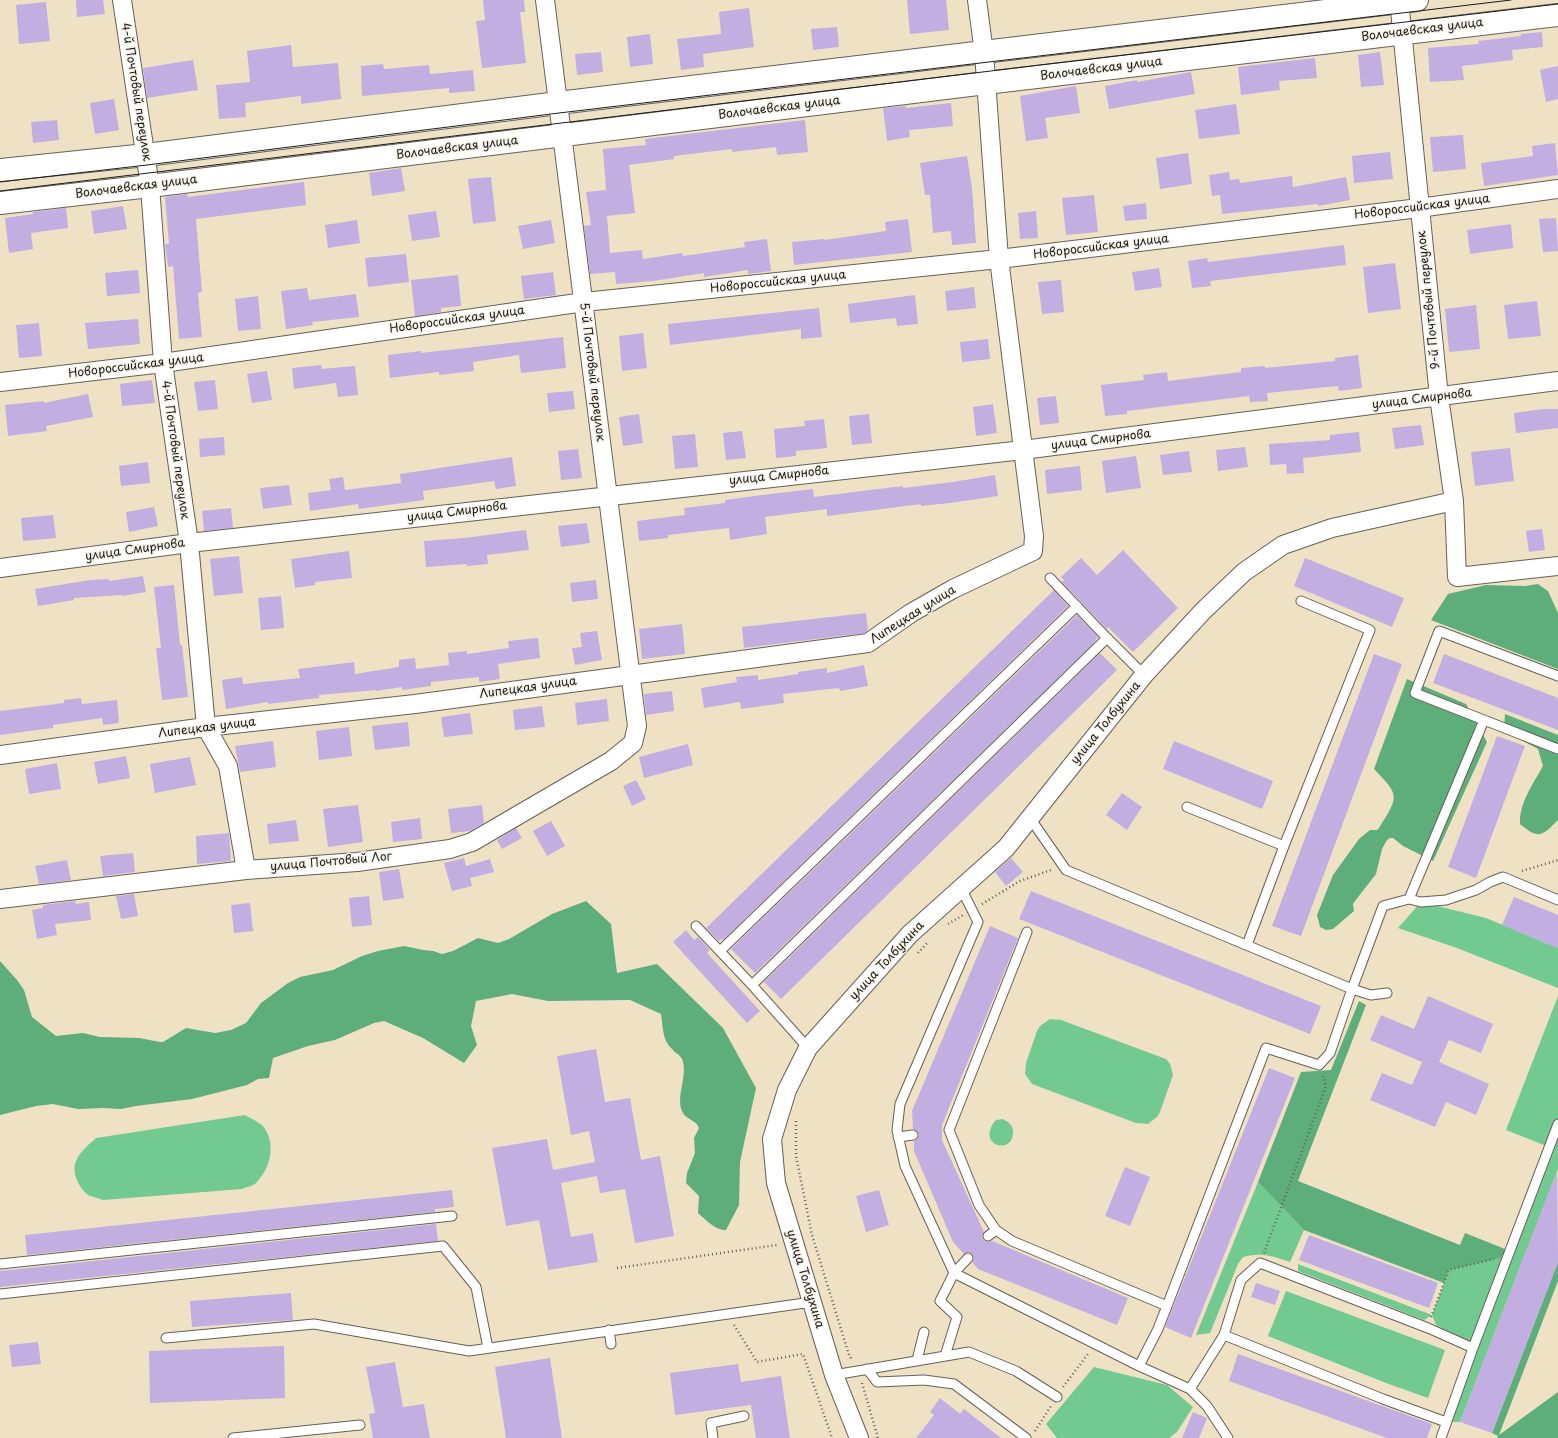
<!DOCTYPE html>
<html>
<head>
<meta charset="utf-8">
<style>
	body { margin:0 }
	canvas { display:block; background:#efe1c4 }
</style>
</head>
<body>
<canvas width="1558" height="1438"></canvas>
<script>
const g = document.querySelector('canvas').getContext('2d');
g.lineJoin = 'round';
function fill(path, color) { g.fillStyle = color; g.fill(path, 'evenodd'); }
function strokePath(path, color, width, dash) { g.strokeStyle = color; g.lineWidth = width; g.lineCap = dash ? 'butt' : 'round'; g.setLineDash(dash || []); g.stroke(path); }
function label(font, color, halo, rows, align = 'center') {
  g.font = font + ' "Playpen Sans",sans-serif'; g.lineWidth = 3; g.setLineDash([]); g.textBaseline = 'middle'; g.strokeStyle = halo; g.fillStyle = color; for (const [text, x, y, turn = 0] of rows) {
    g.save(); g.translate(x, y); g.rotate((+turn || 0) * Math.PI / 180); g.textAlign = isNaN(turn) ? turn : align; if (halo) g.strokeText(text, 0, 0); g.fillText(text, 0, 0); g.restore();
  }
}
fill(new Path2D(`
	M1421,902L1486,918L1558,948V988L1457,948L1398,928Z
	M1558,996V1124L1549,1147L1506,1130Z
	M1050,1019L1061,1020L1166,1059L1170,1064L1173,1075L1160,1112L1157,1117L1148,1124L1136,1123L1032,1084L1025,1074L1026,1063L1037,1031L1040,1026Z
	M245,1115C251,1119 262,1123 265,1129C276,1146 270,1169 256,1183C253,1186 246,1187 242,1189L103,1200C98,1198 92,1197 88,1195C79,1188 71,1172 76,1161C80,1152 88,1145 96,1138Z
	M1003,1119C1009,1122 1014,1126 1013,1134C1011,1156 975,1144 996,1120Z
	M1558,1126V1169L1460,1422H1446L1473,1348L1436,1325L1432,1315L1424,1320L1298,1271V1264L1432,1315L1449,1270L1509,1255Z
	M1258,1182L1304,1230L1290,1262C1273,1256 1261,1252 1243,1257L1238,1264L1210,1333L1196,1335Z
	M1286,1291L1445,1350L1428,1398L1386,1383L1268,1336Z
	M1094,1367L1167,1385L1193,1407L1177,1432L1169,1438H1057L1046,1424Z`), '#72ca90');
fill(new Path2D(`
	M1538,584L1548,591L1558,613V669L1431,620L1448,594L1486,585L1525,586Z
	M1407,679L1466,704L1487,742L1433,861L1403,846L1393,838H1390L1387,840L1382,849L1376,874L1355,901L1353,904L1354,911L1333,929L1326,930L1320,927L1317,915L1333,875L1359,839L1370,830H1377L1379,828C1399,796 1400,796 1374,769Z
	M1505,714L1558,735V820C1542,836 1539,840 1520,824C1519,803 1533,784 1543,766L1538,749L1504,731Z
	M586,901L611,924L617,973L657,964L723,1028L756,1088L740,1162L739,1205L726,1230C716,1231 705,1219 698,1213L699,1196L686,1183L687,1173L695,1153L694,1138L699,1128C696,1120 685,1119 682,1111C676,1096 687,1078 683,1062C682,1055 676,1054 672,1049C662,1040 663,1026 661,1014L630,1000L548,1001L512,994L476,1001L471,1026L477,1045L464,1063L423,1038L384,1021L374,1023L335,1040L308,1046L273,1058L269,1078L258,1079L247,1085L192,1099L136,1106L121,1109L103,1108L78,1109L53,1104L36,1106L0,1115V961L17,980L24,990L32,1017L56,1036L83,1033L100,1037L139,1038L160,1042H163L186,1028L215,1033L231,1030L246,1023L261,1003L288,983L300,977L333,970L362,956L378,951L404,946L423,950L433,951L442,954L453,951L478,938L498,943L509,939L552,914Z
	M1359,1001L1366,1005L1298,1181L1460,1245L1465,1233L1510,1251L1508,1256L1449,1270L1444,1283L1304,1230L1258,1182L1301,1072L1331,1070Z
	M1558,1262V1281L1499,1435L1558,1392V1438H1497L1498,1436L1492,1433Z`), '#5dae7a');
fill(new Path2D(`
	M76,0H103L105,14L77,17Z
	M483,0H524L525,12H520L526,63L482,68L476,21L485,20Z
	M907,0H946L949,30L910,34Z
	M46,2L50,41L19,44L16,5Z
	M749,8L754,47L703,54L704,67L681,70L677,39L721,34L719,12Z
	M837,27L839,47L813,50L811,29Z
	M1542,32L1543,47L1512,50L1513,60L1462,66L1464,80L1430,82L1428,48L1479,44L1478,41L1521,36V34Z
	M650,34L653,64L630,67L627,37Z
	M291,45L293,67L338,63L341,99L301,104V96L245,103L246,117L219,119L216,85L250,82L247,51Z
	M601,52L603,72L577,75L575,54Z
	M1380,52L1384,85L1361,87L1358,55Z
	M1315,58L1317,78L1279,81L1280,90L1241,95L1238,67Z
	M193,60L198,90L147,98L143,68Z
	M383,64L384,69L429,65L430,74L473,70L475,91L449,93V88L362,96L361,66Z
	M1558,66V99L1546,102L1540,70Z
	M1191,72L1195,94L1109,109L1105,86L1137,80V82Z
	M1076,86L1080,113L1045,118L1048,138L1026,141L1020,96Z
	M114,99L119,130L95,134L90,103Z
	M951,103L953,126L909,130L910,137L887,141L883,108L906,106V108Z
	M1236,104L1240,134L1199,139L1195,110Z
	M57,120L59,140L33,143L31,122Z
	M805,120L808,152L777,155L776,147L732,152V149L674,156V159L629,165L635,213L607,216L610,253L642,250L643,259L682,253L683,256L745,247L744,242L767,239L771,271L748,274V270L704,277V273L653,281L616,284L615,272L590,274L584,226L591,225L586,192L606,190L603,149L646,145L645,139Z
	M1463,135L1466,169L1433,172L1430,137Z
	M1555,143L1558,175L1484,186L1481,163L1533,156L1532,146Z
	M1390,152L1393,179L1354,183L1352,156Z
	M1188,153L1192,184L1160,189L1156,158Z
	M967,156L972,188L976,243L952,245L951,231L933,233L930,195H925L920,163Z
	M401,168L405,191L372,196L369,173Z
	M1229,172L1230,180L1239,179L1240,183L1292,176L1293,187L1346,177L1350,200L1318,206V204L1222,214L1220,195L1212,196L1209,175Z
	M491,177L496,221L473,224L468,179Z
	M304,182L306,205L196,219L202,292L198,293L202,337L179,339L173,266L168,267L165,244H169L165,197L187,194L188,197Z
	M1094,195L1098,232L1066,235L1062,198Z
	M1146,203L1147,219L1125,221L1123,206Z
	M123,206L127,229L94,234L91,211Z
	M66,208L68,228L31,233L33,249L9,253L5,218L33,214V212Z
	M436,211L440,237L412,241L408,215Z
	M1036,211L1038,238L1020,239L1018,213Z
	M1556,218L1558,251L1543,252L1539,219Z
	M908,219L912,252L794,265L792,242L824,239L825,240L886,231L885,222Z
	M357,220L360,243L328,248L325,225Z
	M551,220L555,243L523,249L518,226Z
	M1511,224L1513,248L1470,254L1467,230Z
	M1344,245L1346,265L1210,281L1211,286L1192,288L1188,261L1207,258L1208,262Z
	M406,254L409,282L368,287L365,258Z
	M1395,263L1401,309L1368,313L1363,267Z
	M1159,268L1162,287L1135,291L1132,272Z
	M138,270L140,293L107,296L105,273Z
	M553,272L556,295L524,299L521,276Z
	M458,275L461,306L441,308V312L415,316L411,280Z
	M1061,280L1064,312L1042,314L1038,282Z
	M974,287L976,308L947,311L945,291Z
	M307,288L309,300L356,294L359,317L312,322L313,325L286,329L281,291Z
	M915,295L918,324L897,326L896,318L850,323L848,304Z
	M258,296L261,329L238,331L235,299Z
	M1537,301L1541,336L1508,339L1504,305Z
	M1476,305L1480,349L1449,352L1445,309Z
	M819,308L822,337L801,339V329L670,345L668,324Z
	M138,319L140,344L88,349L85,323Z
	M39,323L42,356L19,358L16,325Z
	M643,333L647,368L622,371L619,336Z
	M563,337L566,368L521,373L519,355L473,362L474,371L439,375V372L390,378L388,355L421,351V353Z
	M988,339L990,359L962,362L960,342Z
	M1358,355L1362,388L1339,391L1338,386L1267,393L1268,401L1250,402L1249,396L1127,411V414L1105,416L1101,385L1144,380L1143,375L1167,372L1168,381L1241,372V368L1265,366V368L1335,361V358Z
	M321,365L322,369L355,366L358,395L338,397L336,383L294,389L292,368Z
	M267,371L272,400L252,403L247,374Z
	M152,380L155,403L122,406L120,384Z
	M215,380L218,409L198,411L194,382Z
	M573,391L575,409L549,412L547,393Z
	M88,394L93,417L46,426L47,431L8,436L5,405L44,401V403Z
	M1056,396L1059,423L1040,425L1037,398Z
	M993,404L997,433L976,436L973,407Z
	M1543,409H1558V428L1516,433L1514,413Z
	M639,414L643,443L623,446L619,417Z
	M869,414L872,443L852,445L849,416Z
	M824,419L827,448L796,451V456L776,458L774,429L805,426L804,421Z
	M1421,425L1424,445L1395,449L1392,428Z
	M742,431L746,458L726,460L723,433Z
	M1359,432L1361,452L1303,458L1304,473L1287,474L1286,464L1270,465L1269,444L1330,440V435Z
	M695,434L698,467L675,469L672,436Z
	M224,437L225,455L200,457L199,439Z
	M1245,447L1248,467L1218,471L1216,450Z
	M1510,448L1514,481L1475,486L1471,452Z
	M578,449L582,478L561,480L558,451Z
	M1189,451L1192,472L1163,475L1160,455Z
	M1136,456L1141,488L1106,493L1102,461Z
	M512,457L516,486L496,489L494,481L423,491L424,500L359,509L358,504L310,511L308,493L331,490L329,479L343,477L345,490L401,483L400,474Z
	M148,462L150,483L121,486L119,466Z
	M1080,466L1082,490L1047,494L1045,470Z
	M995,475L998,496L950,503L921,506V504L827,516V509L765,517L767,534L730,540L729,528L668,535V538L639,541L637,521L685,515L684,508L725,503V500L762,495L813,489L814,497L903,486V488L953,482Z
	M289,485L292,505L263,509L260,488Z
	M154,507L158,526L129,532L126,512Z
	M231,508L233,528L204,531L202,511Z
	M53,515L56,538L23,541L21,518Z
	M587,523L590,543L561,547L558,526Z
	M1542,529L1545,550L1529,552L1526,531Z
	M526,530L529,550L487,555L488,564L467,566V564L426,567L424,541L464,538Z
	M1123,550L1178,608L1133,652L1108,627L1107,629L1062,582L1064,580L1061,577L1081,558L1097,575Z
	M349,551L352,578L315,582V585L295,588L291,559Z
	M239,556L243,593L214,596L210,559Z
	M1305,558L1404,598L1392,627L1294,586Z
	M143,576L146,592L122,596V595L74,598V600L38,606L35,589L90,580L109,579V581Z
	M596,580L598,599L572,602L570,583Z
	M174,585L180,645H182L188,697L162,700L156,648H161L154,587Z
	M1054,590L1068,606L723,940L722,939L719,941L706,928Z
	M281,596L284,628L261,630L258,598Z
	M866,613L868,630L864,633L744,648L742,627Z
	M1077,615L1098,637L1092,645L755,973L731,949Z
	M682,624L685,654L642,659L639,629Z
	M597,631L602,660L575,665L572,648L582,647L580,633Z
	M538,638L540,658L498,664L500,679L479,682V677L431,682V686L402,690V687L376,691V690L319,695V698L268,704V702L226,709L222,680L242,677L243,684L300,678L298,669L354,662L355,674L399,667V660L415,658L416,669L449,665L448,653L467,651V654L509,648L508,641Z
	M1100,653L1117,670L781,999L764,982Z
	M1374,654L1402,664L1301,936L1272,926Z
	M1444,654L1558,698V730L1433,683Z
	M864,665L868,686L840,691L839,688L783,694L784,703L741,709L740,702L704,708L701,688L737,682L736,677L758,675V680L798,674V672L827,668V673Z
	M672,691L674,711L646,715L644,694Z
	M81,698L82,704L117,700L119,723L103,725L102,718L53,725V728L0,735V711L64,703V700Z
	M607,699L609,721L577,725L575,703Z
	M542,706L545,727L515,730L513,710Z
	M470,713L473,734L444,737L441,717Z
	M408,722L410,746L375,750L372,726Z
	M349,727L352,756L319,760L316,731Z
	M1497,736L1525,746L1476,878L1448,867Z
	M273,741L276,767L240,772L235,746Z
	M1174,741L1273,781L1262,809L1163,769Z
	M688,744L693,765L644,778L639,757Z
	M126,756L130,778L98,784L94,762Z
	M190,757L196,785L155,793L150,764Z
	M57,763L61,789L29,794L25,769Z
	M636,780L646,799L632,806L623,786Z
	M1122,793L1142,807L1127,830L1106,815Z
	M358,805L363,842L328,847L323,809Z
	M482,805L484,823L470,831L451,833L448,809Z
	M420,818L422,839L393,842L391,822Z
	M296,820L299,841L269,844L267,824Z
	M551,821L565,846L547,856L533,831Z
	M516,828L522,838L502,849L497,840Z
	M229,833L231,861L197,864L196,836Z
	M133,853L135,872L103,876L100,856Z
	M464,858L466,866L490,859L494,872L470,878L472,886L452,891L444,863Z
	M1011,858L1023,872L1006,886L995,872Z
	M67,860L71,880L39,884L35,866Z
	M399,869L404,898L383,901L379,872Z
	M1031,891L1321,1006L1310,1034L1019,919Z
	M134,894L138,916L121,919L116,896Z
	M369,896L372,925L352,927L349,898Z
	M1514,897L1558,915V948L1502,925Z
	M75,901L76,904L89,902L91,920L55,924L57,935L37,939L32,910L43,908V905Z
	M250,903L253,931L234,933L231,905Z
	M990,926L1018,938L942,1125V1140L984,1232L982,1236L983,1240L988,1242L992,1241L1128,1298L1117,1325L978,1269L972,1262L974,1259L972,1254L969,1252L964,1254L953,1242L914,1151V1141L917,1139L919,1135L917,1131L913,1129L912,1111Z
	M686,930L694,940L698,937L710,950L707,953L760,1011L747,1023L673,942Z
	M1428,996L1493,1024L1481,1053L1449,1040L1439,1062L1489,1084L1476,1115L1446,1102L1435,1127L1370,1100L1382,1073L1412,1085L1422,1062L1370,1040L1381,1015L1414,1029Z
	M596,1049L605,1102L630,1098L641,1160L660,1156L674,1236L635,1243L625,1189L600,1193L597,1176L561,1183L571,1237L593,1233L598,1262L548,1270L539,1220L506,1226L492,1148L547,1139L553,1170L595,1162L589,1131L571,1135L557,1056Z
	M1269,1068L1295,1078L1191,1338L1165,1327Z
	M1125,1167L1150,1177L1130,1226L1105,1216Z
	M1557,1171L1558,1262L1492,1433L1460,1422Z
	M452,1190L454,1207L435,1209V1212L27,1255L25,1235Z
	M879,1190L889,1225L866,1232L856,1196Z
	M436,1224L438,1241L0,1287V1271Z
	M1309,1235L1438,1283L1429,1308L1299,1260Z
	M1256,1283L1280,1291L1275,1305L1251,1297Z
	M291,1293L293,1320L192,1327L190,1301Z
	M38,1342L41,1364L12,1367L9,1345Z
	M284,1346L285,1398L150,1403L149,1351Z
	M1238,1354L1432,1424L1427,1438H1387L1229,1381Z
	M550,1358L562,1438H506L495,1367Z
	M395,1362L403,1407L424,1404L430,1438H373L369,1414L375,1413L366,1367Z
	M738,1364L741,1382L781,1376L790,1438H756L751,1405L675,1415L670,1373Z
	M940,1398L960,1414L964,1409L1001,1438H916L934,1415L930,1412Z
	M1193,1412L1207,1418L1199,1438H1182Z`), '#c3aee2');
const lane = new Path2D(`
	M1050,578L1107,638
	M1484,720L1415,693L1439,631L1558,676
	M1187,807L1284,846
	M1030,818L1066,870L1352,989L1371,995L1387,993
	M961,888L978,922L900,1104L897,1130L905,1166L954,1273L1139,1366L1190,1389L1207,1406L1228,1438
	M1409,899L1484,720L1558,749
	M696,926L752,985
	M1027,932L949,1130L979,1205L996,1230L1012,1241L1167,1306
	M1247,945L1284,846L1370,630L1301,601
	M720,951L1077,606
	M808,1048L752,985L1107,638L1144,675
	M898,1137L913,1135
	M988,1236L996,1230
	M0,1264L452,1216
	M0,1294L443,1246L476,1287L488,1348
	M609,1330L611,1344
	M1224,1335L1383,1399L1446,1422
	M166,1338L314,1324L469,1351L812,1302
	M945,1356L957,1317L940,1301L954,1273L968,1258
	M917,1360L924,1332
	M1139,1366L1158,1329L1167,1306L1266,1048L1319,1065L1330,1053L1352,989L1383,906L1409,899L1421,902L1446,900L1476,890L1490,882L1503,877L1558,900
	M867,1369L877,1382L924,1380L954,1384L1026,1438
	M834,1375L969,1352L1016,1371L1057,1397
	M1190,1389L1224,1335L1241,1280L1260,1263L1428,1328L1473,1348
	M233,1438L360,1425
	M713,1438L711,1423L744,1416
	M1441,1438L1473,1348L1558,1124`);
const street = new Path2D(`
	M122,0L150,186L163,363L189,543L206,727L228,766L246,870
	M1399,0L1439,397L1454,501L1457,577L1558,566
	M0,382L163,363L584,302L999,259L1419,208L1558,189
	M0,568L189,543L1023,450L1558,381
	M0,755L206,727L415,704L868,643L911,613L953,589L1033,551L1034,536L999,259L984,53L977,0
	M0,899L246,870L357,862L450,849L472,842L611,761L633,743L637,726L545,0
	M859,1438L834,1375L776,1183L772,1139L787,1090L808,1048L910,934L1006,848L1144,675L1203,611L1244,572L1283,545L1332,528L1454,501`);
const secondary = new Path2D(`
	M0,170L146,155L558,103L1417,0
	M0,203L150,186L986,83L1558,15`);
strokePath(lane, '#666157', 11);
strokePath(street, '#666157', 20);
strokePath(secondary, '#666157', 24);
strokePath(new Path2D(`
	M1522,871L1558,860
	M982,904L1020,881L1051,870
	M948,924L963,915
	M918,953L928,942
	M796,1121V1156L812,1235L849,1355L852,1360
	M1264,1253L1326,1086L1323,1076
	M617,1268L777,1245
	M1431,1317L1449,1270L1494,1259
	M734,1325L757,1362L803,1354L832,1438
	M862,1383L878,1438
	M1063,1387L1088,1354
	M1035,1431L1051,1406`), '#666157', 2.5, [1, 3]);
strokePath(lane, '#fff', 9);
strokePath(street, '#fff', 18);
strokePath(secondary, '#fff', 22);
strokePath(new Path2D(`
	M0,182L147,165L559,113L1511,0
	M0,191L1032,66L1558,4`), '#1c1c1c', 1);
label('12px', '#1c1c1c', '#f7f3e8', [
	["Волочаевская улица",1422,30,-7],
	["Волочаевская улица",1101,69,-7],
	["4-й Почтовый переулок",136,92,81],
	["Волочаевская улица",779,108,-7],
	["Волочаевская улица",457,148,-7],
	["Волочаевская улица",136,187,-7],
	["Новороссийская улица",1422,207,-7],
	["Новороссийская улица",1101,247,-7],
	["Новороссийская улица",778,282,-6],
	["9-й Почтовый переулок",1429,300,-96],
	["Новороссийская улица",457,320,-8],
	["Новороссийская улица",136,366,-7],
	["5-й Почтовый переулок",592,372,83],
	["улица Смирнова",1422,399,-7],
	["улица Смирнова",1101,440,-7],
	["4-й Почтовый переулок",175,450,82],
	["улица Смирнова",779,476,-6],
	["улица Смирнова",457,512,-7],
	["улица Смирнова",135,550,-8],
	["Липецкая улица",913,615,-32],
	["Липецкая улица",528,688,-8],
	["улица Толбухина",1106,723,-51],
	["Липецкая улица",207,728,-7],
	["улица Почтовый Лог",331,862,-5],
	["улица Толбухина",887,961,-47],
	["улица Толбухина",805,1279,73]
]);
</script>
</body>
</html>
